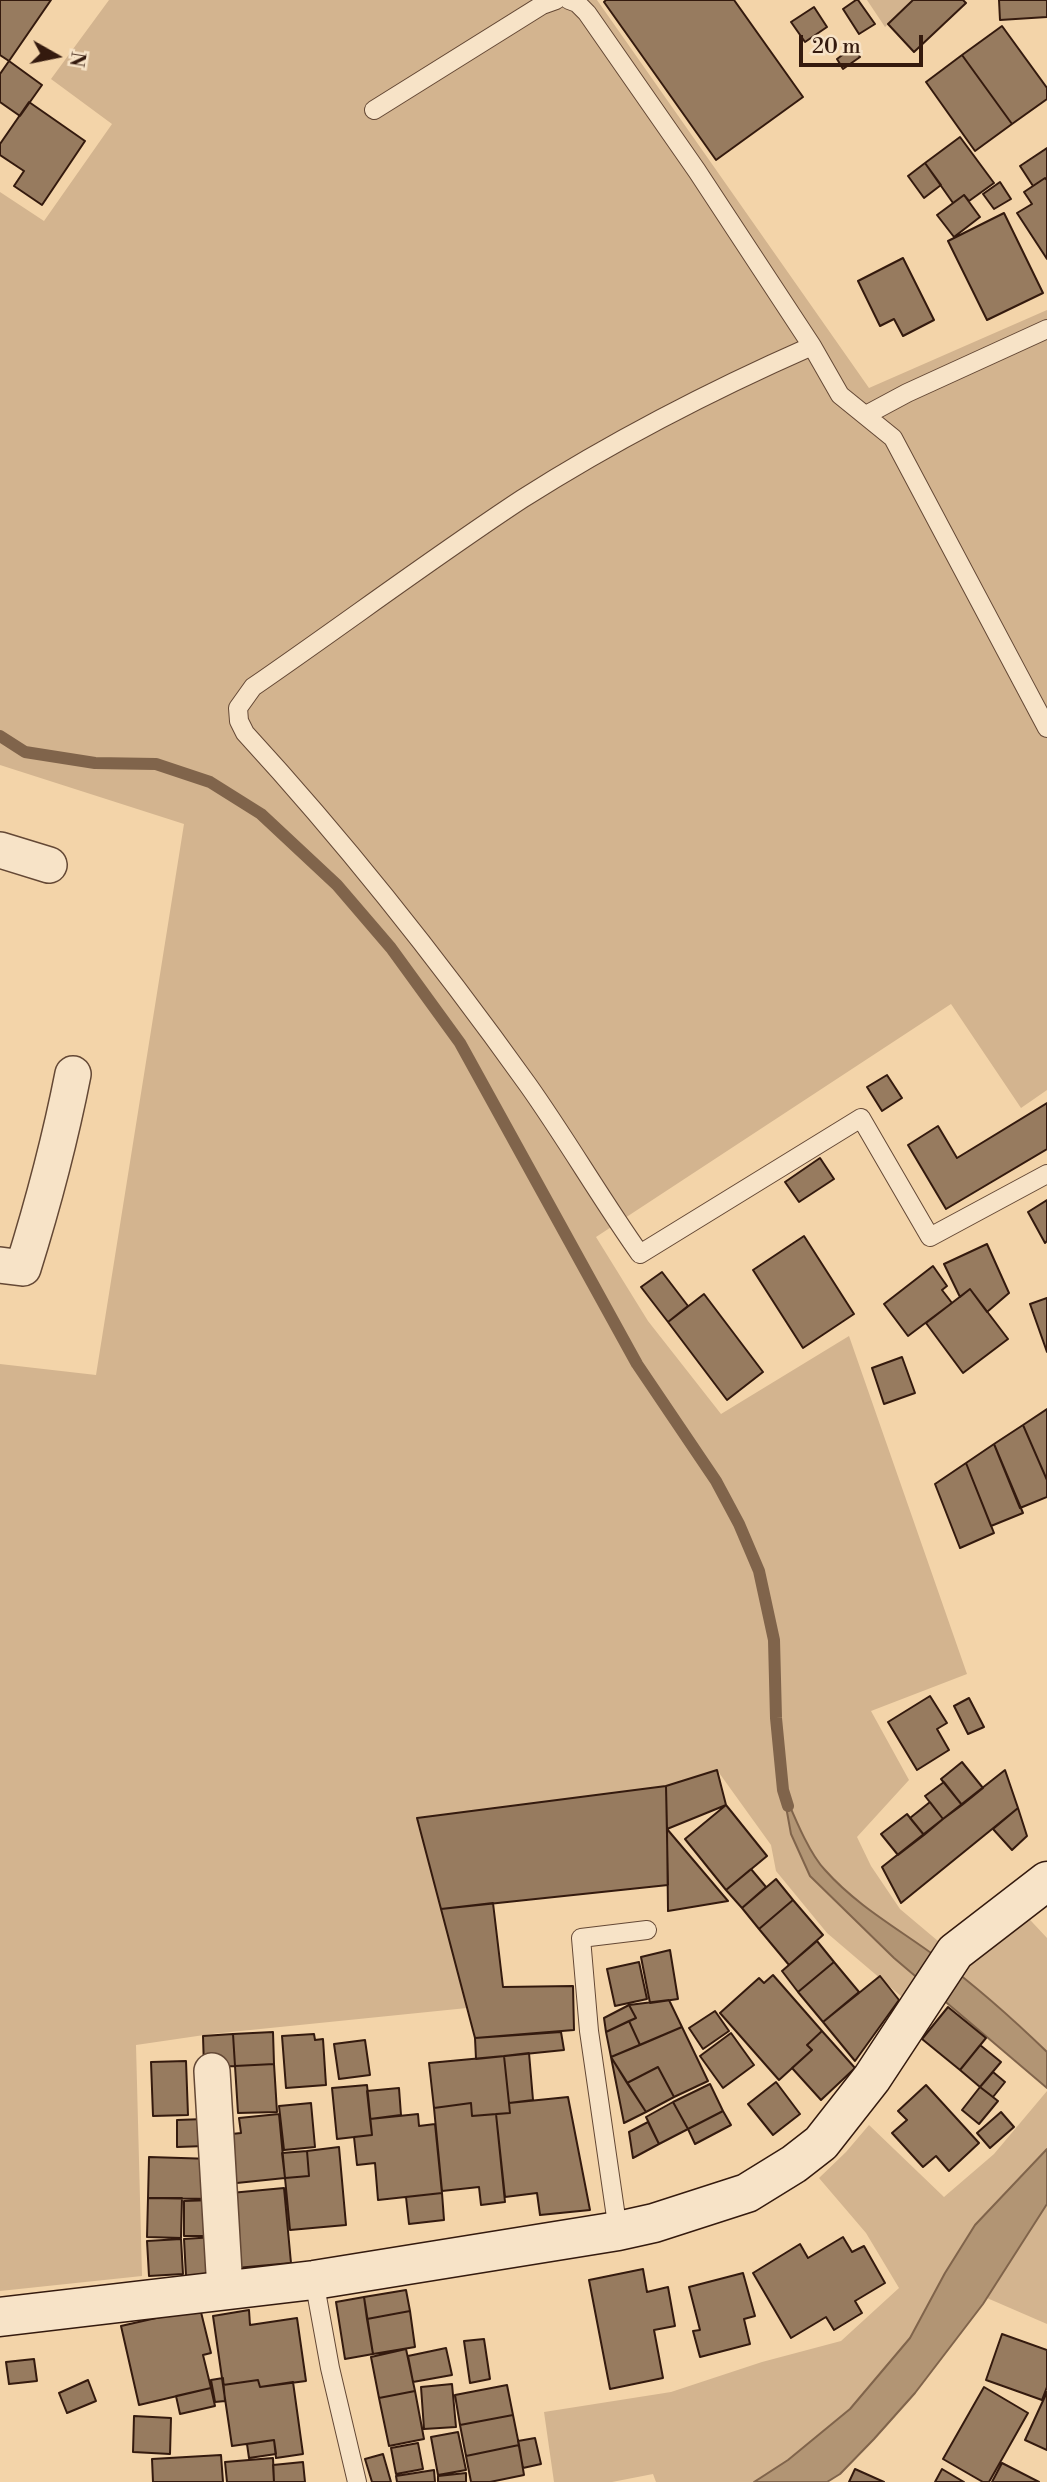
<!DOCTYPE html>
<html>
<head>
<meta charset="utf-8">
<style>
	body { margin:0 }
	#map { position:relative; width:1047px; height:2482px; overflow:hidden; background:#f3d4a9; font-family:"Libre Bodoni",serif }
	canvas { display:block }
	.north { position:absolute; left:21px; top:21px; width:70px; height:70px; -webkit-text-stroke:5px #f7e3c7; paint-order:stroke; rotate:99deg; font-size:19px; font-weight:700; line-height:28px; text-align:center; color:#341a0e }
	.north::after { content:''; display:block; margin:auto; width:24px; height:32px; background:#341a0e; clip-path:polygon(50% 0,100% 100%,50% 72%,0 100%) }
	.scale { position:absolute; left:799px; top:35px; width:124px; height:32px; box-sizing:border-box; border:4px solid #341a0e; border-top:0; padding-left:9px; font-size:21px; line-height:24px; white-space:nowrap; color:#341a0e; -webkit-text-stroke:5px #f7e3c7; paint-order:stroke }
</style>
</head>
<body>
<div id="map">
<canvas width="1047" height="2482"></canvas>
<div class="north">N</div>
<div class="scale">20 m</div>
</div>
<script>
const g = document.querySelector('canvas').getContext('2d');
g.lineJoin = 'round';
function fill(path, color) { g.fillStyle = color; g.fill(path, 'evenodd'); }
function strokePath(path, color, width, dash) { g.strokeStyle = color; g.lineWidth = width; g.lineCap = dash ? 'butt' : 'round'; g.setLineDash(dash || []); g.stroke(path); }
fill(new Path2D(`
	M109,0H597L869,388L1047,310V1090L1021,1108L951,1004L596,1237L648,1321L721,1414L849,1336L967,1674L871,1711L909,1780L857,1837L871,1866L900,1909L938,1941L902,1997L827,1933L776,1871L771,1845L717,1770L666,1786L418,1818L467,2008L211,2034L136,2045L142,2276L0,2291V1364L96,1375L184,824L0,765V192L44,221L112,124L51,79Z
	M867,0H913L885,27Z
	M1019,1908L1047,1938V2052L1012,2018L962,1977L971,1962Z
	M1047,2091V2149L975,2225L945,2273L910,2338L850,2409L788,2460L754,2482H656L653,2474L612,2482H554L544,2412L671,2392L762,2362L841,2341L899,2288L866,2233L819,2178L846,2152L869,2125L944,2197L994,2154Z
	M1047,2204V2324L987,2298Z`), '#d3b48f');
const water = new Path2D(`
	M783,1790C793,1813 808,1852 825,1870C858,1907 899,1929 938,1958C977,1987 1013,2019 1047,2052V2088L894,1958L810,1876L791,1834Z
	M1047,2149V2204L983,2304L915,2393L874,2439L840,2474L827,2482H754L788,2460L850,2409L910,2338L945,2273L975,2225Z`);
fill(water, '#b29574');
strokePath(water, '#80644b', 2);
strokePath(new Path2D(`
	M0,736L25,752L95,763L156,764L210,782L261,814L337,885L391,948L460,1043L637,1364L716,1481L739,1524L759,1571L774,1640L776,1718L783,1790L788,1806`), '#80644b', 12);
const building = new Path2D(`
	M0,0H51L9,61L0,55Z
	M606,0H734L803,97L716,160L604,2Z
	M856,0H858L875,24L859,34L843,9Z
	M913,0H963L966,3L914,52L888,24Z
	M999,0H1047V17L1000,20Z
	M814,7L827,27L805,42L791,22Z
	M1002,26L1047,88V99L1012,124L962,55Z
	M853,47L860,57L843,69L837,59Z
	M962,55L1012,124L975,151L926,82Z
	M9,61L42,85L20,116L0,102V74Z
	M29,102L85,141L42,205L14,186L24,171L0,155V144Z
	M960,137L994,183L969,201L964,195L953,203L925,163Z
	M1047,148V180L1045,178L1033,186L1020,166Z
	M925,163L941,185L924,198L908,176Z
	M1045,178L1047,180V259L1017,213L1032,204L1024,192Z
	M1000,182L1011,199L994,209L983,194Z
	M964,195L980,217L954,237L937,215Z
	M1004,213L1043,293L987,320L948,241Z
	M903,258L934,320L903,336L894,319L880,326L858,281Z
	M887,1075L902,1098L882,1111L867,1087Z
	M1047,1103V1149L946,1209L908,1145L938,1126L957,1158Z
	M820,1158L834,1179L799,1202L785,1182Z
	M1047,1200V1241L1045,1243L1028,1212Z
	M804,1236L854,1314L803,1348L753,1270Z
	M987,1244L1009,1293L987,1312L970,1289L960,1297L944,1264Z
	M933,1266L947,1286L942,1290L952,1303L908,1336L884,1304Z
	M662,1272L688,1306L668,1322L641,1287Z
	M970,1289L1008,1339L963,1373L926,1323Z
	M704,1294L763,1372L727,1400L668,1322Z
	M1047,1298V1352L1030,1304Z
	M902,1357L915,1393L884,1404L872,1368Z
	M1047,1409V1480L1023,1425Z
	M1023,1425L1047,1480V1497L1020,1508L994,1444Z
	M994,1444L1023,1513L991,1526L966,1463Z
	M966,1463L994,1533L960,1548L935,1484Z
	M930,1696L947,1723L937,1729L949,1750L917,1770L888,1722Z
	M969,1698L984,1727L968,1734L954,1706Z
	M962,1762L983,1788L962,1805L941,1779Z
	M717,1770L726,1805L667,1829L666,1786Z
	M1005,1770L1018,1808L901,1903L882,1867Z
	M944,1782L962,1805L943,1819L925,1796Z
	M666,1786L668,1885L441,1909L417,1818Z
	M930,1802L943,1819L924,1835L910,1818Z
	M726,1805L767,1856L726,1890L685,1839Z
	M1018,1808L1027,1836L1012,1850L993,1829Z
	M907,1814L924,1835L898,1855L881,1834Z
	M667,1829L728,1901L668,1911Z
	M751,1869L766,1887L742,1908L726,1890Z
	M776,1879L793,1900L759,1929L742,1908Z
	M793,1900L823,1935L789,1965L759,1929Z
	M493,1903L503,1987L573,1986L574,2030L475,2038L441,1909Z
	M817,1941L834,1962L798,1992L782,1971Z
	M670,1950L678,1999L650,2003L641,1957Z
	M639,1962L647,1999L615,2006L607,1969Z
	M834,1962L859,1992L823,2022L798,1992Z
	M773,1975L822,2031L807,2045L812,2050L779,2080L720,2013L759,1978L764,1983Z
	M880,1976L899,2000L855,2061L823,2022Z
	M669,2000L682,2027L640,2045L629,2021L636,2018L629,2005Z
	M629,2005L636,2018L606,2032L604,2018Z
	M948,2007L986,2038L960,2070L922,2039Z
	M715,2011L729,2031L703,2049L689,2028Z
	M629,2021L640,2045L611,2057L606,2032Z
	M682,2027L708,2081L674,2097L658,2067L627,2083L611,2057Z
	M822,2031L855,2068L821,2100L792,2068L812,2050L807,2045Z
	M273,2032L274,2064L235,2066L233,2034Z
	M561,2032L564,2050L476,2059L475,2038Z
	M731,2033L754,2065L723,2088L700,2056Z
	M233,2034L235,2066L204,2068L203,2036Z
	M314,2034L315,2040L323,2039L326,2085L286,2088L282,2036Z
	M365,2040L370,2075L339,2079L334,2044Z
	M980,2045L1001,2062L980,2087L960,2070Z
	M529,2053L533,2100L509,2103L504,2056Z
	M504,2056L510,2113L472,2116L471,2103L434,2108L429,2063Z
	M611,2057L646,2112L624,2123Z
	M186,2061L188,2115L153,2116L151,2062Z
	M274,2064L277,2112L238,2113L235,2066Z
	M658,2067L674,2097L646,2112L627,2083Z
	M993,2072L1005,2082L993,2097L980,2087Z
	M776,2082L800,2114L773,2135L748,2104Z
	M710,2084L723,2111L688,2129L673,2102Z
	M367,2085L372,2135L337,2139L332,2088Z
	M926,2085L979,2143L949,2171L936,2156L923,2167L892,2133L907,2120L898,2111Z
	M980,2087L998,2101L979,2124L962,2110Z
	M399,2088L401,2115L370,2119L367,2091Z
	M568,2097L590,2210L540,2215L537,2193L505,2197L496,2114L510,2113L509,2103Z
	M673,2102L688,2129L659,2144L646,2117Z
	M311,2103L315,2147L284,2150L279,2106Z
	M471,2103L472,2116L496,2114L505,2202L481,2205L479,2187L442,2191L434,2108Z
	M723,2111L731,2125L695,2144L688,2129Z
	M1001,2112L1014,2127L990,2148L977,2133Z
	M279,2114L285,2178L227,2184L222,2135L241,2133L239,2118Z
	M418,2114L419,2126L435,2124L442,2193L378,2200L375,2163L357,2165L354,2137L372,2135L370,2119Z
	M204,2119L205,2146L177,2147V2120Z
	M648,2122L659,2144L633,2158L629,2132Z
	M339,2147L346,2225L290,2230L285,2178L309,2176L307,2151Z
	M307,2151L309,2176L285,2178L282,2153Z
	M149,2157L213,2159L212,2199L148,2198Z
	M284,2188L291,2263L226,2269L220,2194Z
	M442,2193L444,2220L409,2224L406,2197Z
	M148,2198H182L181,2238L147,2237Z
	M213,2200V2236H184V2201Z
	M214,2237L216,2273L186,2276L184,2239Z
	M843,2237L852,2252L864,2246L885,2283L855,2301L862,2313L834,2330L826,2317L791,2338L753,2273L800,2244L808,2258Z
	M181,2239L183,2274L149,2276L147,2241Z
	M643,2269L647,2292L668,2287L675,2326L654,2330L663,2378L610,2389L589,2280Z
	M743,2273L755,2316L744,2319L750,2344L700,2357L693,2331L700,2330L689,2287Z
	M406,2290L410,2311L367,2319L364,2297Z
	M364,2297L373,2354L345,2359L336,2302Z
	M200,2308L211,2353L203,2355L211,2388L139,2405L121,2326Z
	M249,2310L250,2325L297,2318L306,2381L260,2387L258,2380L223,2385L213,2316Z
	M410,2311L415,2347L373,2354L367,2319Z
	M1002,2334L1047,2350V2387L1042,2400L986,2380Z
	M484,2339L490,2379L470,2383L464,2341Z
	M446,2348L452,2375L413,2382L408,2356Z
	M406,2349L415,2391L379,2398L371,2357Z
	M34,2359L37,2381L9,2384L6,2362Z
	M223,2378L225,2401L215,2402L211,2380Z
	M88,2380L96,2401L67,2413L59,2393Z
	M258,2380L260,2387L293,2382L303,2454L276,2458L274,2440L232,2446L223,2385Z
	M452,2384L456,2427L424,2429L421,2387Z
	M507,2385L513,2415L460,2425L455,2395Z
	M984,2387L1028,2413L989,2482H983L943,2459Z
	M211,2388L215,2406L180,2414L176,2396Z
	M415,2391L424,2439L389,2446L379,2398Z
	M1047,2392V2450L1025,2440Z
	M513,2415L519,2445L466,2456L460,2425Z
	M134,2416L171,2418L170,2454L133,2452Z
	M458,2432L466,2470L438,2475L431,2437Z
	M535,2438L541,2464L523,2468L518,2441Z
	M274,2440L276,2454L249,2458L247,2444Z
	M418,2443L423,2469L396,2474L391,2448Z
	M519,2445L524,2475L490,2482H471L466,2456Z
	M383,2454L391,2482H372L365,2459Z
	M221,2455L223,2482H153L152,2459Z
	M273,2458L274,2482H227L225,2462Z
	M303,2462L305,2482H274L273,2465Z
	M1002,2463L1039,2482H992Z
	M855,2469L884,2482H849Z
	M942,2469L964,2482H935Z
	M434,2470L435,2482H397L396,2476Z
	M466,2473V2482H438V2476Z`);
fill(building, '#977b5f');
strokePath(building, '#341a0e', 2);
const lane = new Path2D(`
	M569,0L577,3L587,13L697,171L812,346
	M374,110L542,5L556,0
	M866,415L907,393L1047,329
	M1047,728L893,438L840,395L812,346C712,390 615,440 522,499C431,559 343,625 253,687L238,708L239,721L245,733C347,844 440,962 528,1085C567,1140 601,1199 640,1254L861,1118L930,1237L1047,1174
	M618,2231L589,2031L581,1938L647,1930
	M314,2280L330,2368L357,2482`);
const street = new Path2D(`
	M0,850L49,865
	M0,1265L23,1268C43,1204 60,1140 73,1074
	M212,2071L225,2290`);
const secondary = new Path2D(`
	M0,2317L314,2280L618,2231L654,2223L747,2193L794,2164L821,2143L872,2078L955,1952L1047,1881`);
strokePath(lane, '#644835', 20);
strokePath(street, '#644835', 38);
strokePath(secondary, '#341a0e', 41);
strokePath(lane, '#f7e3c7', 18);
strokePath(street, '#f7e3c7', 35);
strokePath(secondary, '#f7e3c7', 38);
</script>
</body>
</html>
